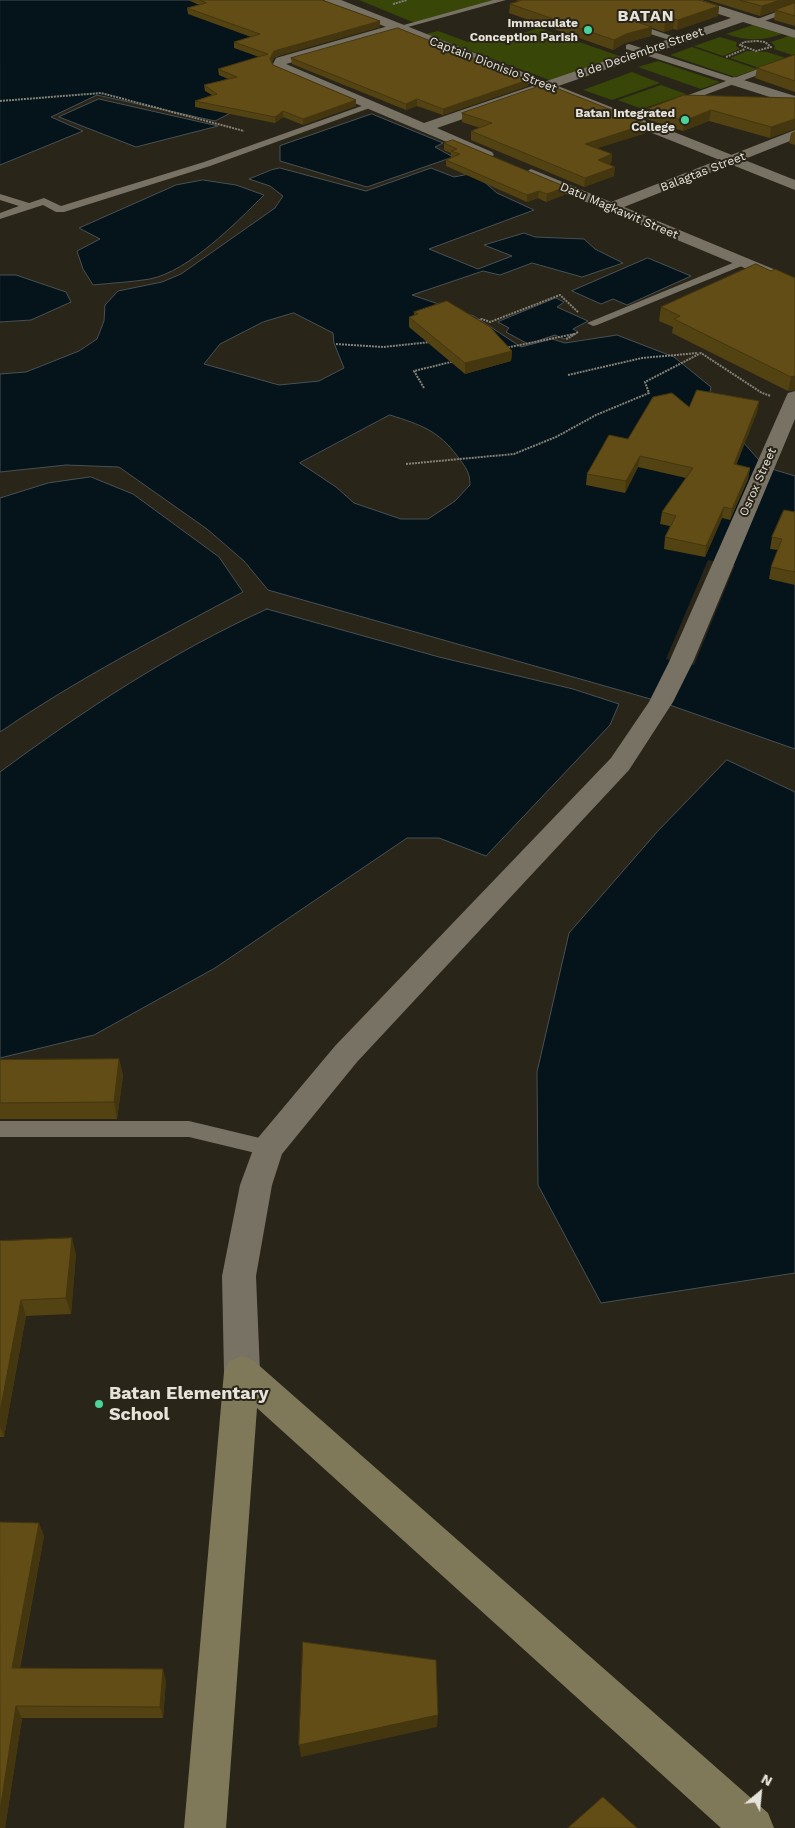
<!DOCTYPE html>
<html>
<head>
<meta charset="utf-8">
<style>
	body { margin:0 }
	#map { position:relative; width:795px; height:1828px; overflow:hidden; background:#2a2519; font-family:"Work Sans",sans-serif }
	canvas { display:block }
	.north { position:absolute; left:735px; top:1768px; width:50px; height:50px; -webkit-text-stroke:4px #2a2519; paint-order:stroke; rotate:28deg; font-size:14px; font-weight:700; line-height:20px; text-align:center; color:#e6e3db }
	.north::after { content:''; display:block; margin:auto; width:18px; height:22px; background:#e6e3db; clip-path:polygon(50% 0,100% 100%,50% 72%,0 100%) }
</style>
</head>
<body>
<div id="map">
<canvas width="795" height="1828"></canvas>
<div class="north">N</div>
</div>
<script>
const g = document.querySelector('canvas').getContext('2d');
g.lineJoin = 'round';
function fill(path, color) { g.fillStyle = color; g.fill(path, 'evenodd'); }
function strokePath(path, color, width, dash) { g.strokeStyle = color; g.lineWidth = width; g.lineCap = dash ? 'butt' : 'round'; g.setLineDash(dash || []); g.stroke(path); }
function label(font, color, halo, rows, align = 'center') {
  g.font = font + ' "Work Sans",sans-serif'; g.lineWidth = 4; g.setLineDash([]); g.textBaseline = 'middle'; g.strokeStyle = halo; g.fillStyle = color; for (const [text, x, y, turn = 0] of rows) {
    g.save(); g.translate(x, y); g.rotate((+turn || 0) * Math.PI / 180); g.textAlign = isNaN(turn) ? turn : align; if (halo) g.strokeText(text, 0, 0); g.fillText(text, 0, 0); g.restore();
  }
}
fill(new Path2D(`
	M359,0H496L415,23Z
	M753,25L782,34C762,41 747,41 726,34Z
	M539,28L628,59L557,83L426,34L438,31L468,42L497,35L506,38Z
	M789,36L795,38V54L792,55L774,49L775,46L771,42Z
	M720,37L737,42L736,46L740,49L723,56L694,46Z
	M692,47L757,69L735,77L670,55Z
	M747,51L767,52L786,58L759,68L730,58Z
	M658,61L720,82L701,89L638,67Z
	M632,72L660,83L612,100L583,90Z
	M661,85L686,94L642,109L618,100Z`), '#384608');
const water = new Path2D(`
	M0,0H311L312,42L254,65L256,100L215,121L97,95L51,117L83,131L0,165Z
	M99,99L218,126L136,147L59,117Z
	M372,114L443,143L435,147L453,157L367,187L280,161V146Z
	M280,168L366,191L431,168L454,177L474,173L497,193L534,210L429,249L478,269L512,256L484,245L524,233L535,237L584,239L595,249L623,263L582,277L532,263L500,275L483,271L412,295L474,316L521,347L552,339L565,343L617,335L674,357L711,387L708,402L765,467L795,476V749L661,702L268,590L244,561L207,529L119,467L66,465L0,472V374L26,372L79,351L97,339L104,321L105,305L118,291L162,282L181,274L275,208L283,196L270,186L249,179L271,170ZM294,313L333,333L334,343L344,368L319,381L279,385L204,364L220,344L263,322ZM390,415C421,425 438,430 458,457C466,468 470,472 470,485L455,501L428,519H401L354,503L336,487L300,463Z
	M203,180L236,185L264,195C236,223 189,271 150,279C132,282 112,283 93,285L83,269L77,251L100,239L79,228L176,185Z
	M648,258L691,276L627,305L613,299L601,304L572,291Z
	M0,275H16L66,292L71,302L31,320L0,322Z
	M556,298L564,302L557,307L588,321L573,329L578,332L564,339L555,335L528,344L506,332L509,328L498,322Z
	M91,477L133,494L219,557L243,592C161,636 77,679 0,732V498L48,483Z
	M267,609L439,657L573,689L619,704L610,725L486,856L439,838H407L215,968L94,1035L0,1058V772C84,710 172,652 267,609Z
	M727,760L795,792V1273L601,1303L538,1185L537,1072L569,933L657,832Z`);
fill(water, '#05131a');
strokePath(water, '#485154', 1);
fill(new Path2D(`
	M708,560L735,565L694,665L666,659Z`), '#2a2519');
strokePath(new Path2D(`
	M393,4L407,0
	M757,41L765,42L771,47L756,51L740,45L744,42Z
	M726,57L745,49
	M0,101L101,93L244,131
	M475,322L482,319L490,322L560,295L578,312
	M336,344L383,347L431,342
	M505,348L574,334L567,339L578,332
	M568,375L642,358L698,353
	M424,388L414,371L455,361
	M406,464L514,454L556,437L596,415L649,393L645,382L701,353L762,393L771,396`), '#858177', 2, [2, 1]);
fill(new Path2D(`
	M493,0H506L397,30L393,28Z
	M795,5V10L759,23L752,21Z
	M631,24H637L683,40L676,42L631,28Z
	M629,44L734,78L795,55V61L633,122L628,119L630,117L726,81L626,49V45Z
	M370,103L378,105L210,166L64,212H56L43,205L0,219V213L19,206L0,200V194L29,203L44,198L61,206L204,162Z
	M740,260L744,261V265L597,325L593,326L587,323Z
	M0,1121H189L268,1140L275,1142L278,1148L275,1154L268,1156L189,1137H0Z`), '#787264');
fill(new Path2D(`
	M682,0H701L795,30V38L743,22L437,128L492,152L494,155L487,159L274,69L272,66L276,58L392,25H402L403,28L402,31L286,64L424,123L731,18L684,3Z
	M734,77L795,96V105L729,84L727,81Z
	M795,130V139L624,207L795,278V289L526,177L523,174L531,169L536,171L611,202Z`), '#787264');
fill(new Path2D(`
	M324,0H341L795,180V190L326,3Z
	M795,391V419L693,662L673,702L629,770L357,1062L282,1154L272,1185L256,1276L260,1372L254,1383L242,1388L230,1383L224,1372L222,1276L240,1185L257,1139L335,1046L611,758L649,702L669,662L786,397L788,393Z`), '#787264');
fill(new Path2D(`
	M242,1356L254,1361L768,1813L774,1828H721L257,1408L226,1828H184L224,1372L230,1361Z`), '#807959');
fill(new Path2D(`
	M188,0H322L380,21V27L274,57L272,62L273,65L356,100V106L303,125L283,117L275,123L195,107V101L212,95L205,91L204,85L228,79L219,75L218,69L259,57L234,48V42L251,37L188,14L187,8L199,5Z
	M516,0H699L719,6L718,16L677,30L673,29L664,32L652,28L651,36L625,43L613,50L509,13L510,4L519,1Z
	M708,0H795V26L774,20L775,11L760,16Z
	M795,55V92L755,78L757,68Z
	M291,58L528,86L443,115L417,106L406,110L292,64Z
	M795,98L770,138L709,121L683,131L646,119L647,109Z
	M462,113L647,124L646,133L597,148L612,154L611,163L608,164L614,176L584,187L471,140V131L480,128L462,122Z
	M795,131V145L789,143L791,133Z
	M444,143L566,187V194L546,202L538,198L527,202L446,166V160L451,158V153L444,150Z
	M756,264L795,390L788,391L672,333L673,327L659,321L661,307Z
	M414,312L512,351L511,361L465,374L409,327V317L414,316Z
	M759,401L757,412L736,465L750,468L748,479L730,520L722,518L705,557L664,549L665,537L670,526L660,524L662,512L686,478L638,467L625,493L586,485L587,474L628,439L689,407Z
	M795,512V585L769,579L771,567L778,550L770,549L772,537Z
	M119,1059L123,1076L117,1119H0V1060Z
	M0,1241L76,1254L71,1314L26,1316L4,1437H0Z
	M0,1522L44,1536L20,1668L166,1681L163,1718H22L5,1828H0Z`), '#534212');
fill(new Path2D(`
	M780,0H795V4L760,16L762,6Z
	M719,6L718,16L677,30L678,20Z
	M674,19L673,29L664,32L665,22Z
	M380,21V27L274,57L270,65V59L274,51Z
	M652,27L651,36L625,43L613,50L614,40L626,34Z
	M528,80V86L443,115V109Z
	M417,99V106L406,110V104Z
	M356,100V106L303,125V119Z
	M711,110L709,121L683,131L684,121Z
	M283,111V117L275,123V117Z
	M795,119V129L770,138L771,127Z
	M647,124L646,133L585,152V144Z
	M612,154L611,163L597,168L598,160Z
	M615,167L614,176L584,187L585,178Z
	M566,187V194L546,202L547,194Z
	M539,191L538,198L527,202V195Z
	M512,351L511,361L465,374V363Z
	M795,376V390L788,391L791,377Z
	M759,401L757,412L732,476L734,464Z
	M640,456L638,467L625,493L626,481Z
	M750,468L748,479L730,520L732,509Z
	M724,507L722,518L705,557L706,546Z
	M119,1059L123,1076L117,1119L114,1102Z
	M72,1238L76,1254L71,1314L66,1298Z
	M21,1300L26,1316L4,1437L0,1427V1412Z
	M39,1523L44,1536L17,1680L12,1668Z
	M163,1669L166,1681L163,1718L160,1707Z
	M16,1706L22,1718L5,1828H0V1811Z
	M438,1715L437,1727L301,1757L299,1745Z`), '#44360f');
const building = new Path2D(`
	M200,0H322L380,21L274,51L270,59L273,65L356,100L303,119L283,111L275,117L195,101L217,94L204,85L237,77L218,69L268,54L234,42L260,34L187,8L206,3Z
	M523,0H699L719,6L678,20L674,19L665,22L632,13L631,20L652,27L626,34L614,40L510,4Z
	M740,0H780L762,6Z
	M795,3V16L775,10Z
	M398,28L528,80L443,109L417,99L406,104L291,58Z
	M795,55V81L757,68Z
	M546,84L647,124L585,144L612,154L598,160L615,167L585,178L471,131L492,123L462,113Z
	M684,95L795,98V119L771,127L711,110L684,121L647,109Z
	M453,140L566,187L547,194L539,191L527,195L446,160L460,154L451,151L457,149L444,143Z
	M756,264L771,271L775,269L795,278V376L791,377L674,319L680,316L661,307Z
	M447,301L490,327L512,351L465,363L409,317L418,314L414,312Z
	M697,390L759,401L734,464L750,468L732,509L724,507L706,546L665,537L676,516L662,512L693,468L640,456L626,481L587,474L609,435L628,439L653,397L672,393L689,407Z
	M784,510L795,512V572L771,567L782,539L772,537Z
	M119,1059L114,1102L0,1103V1060Z
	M72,1238L66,1298L21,1300L0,1412V1241Z
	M0,1522L39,1523L12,1668L163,1669L160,1707L16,1706L0,1811Z
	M303,1642L436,1660L438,1715L299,1745Z
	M603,1797L637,1828H568Z`);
fill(building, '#614d15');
strokePath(building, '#44360f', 1);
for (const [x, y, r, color] of [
	[588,30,5,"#4ad49c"],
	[685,120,5,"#4ad49c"],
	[99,1404,5,"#4ad49c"]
]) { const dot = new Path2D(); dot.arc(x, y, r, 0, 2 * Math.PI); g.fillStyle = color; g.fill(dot); strokePath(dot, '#2a2519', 2); }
label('bold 12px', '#e6e3db', '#2a2519', [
	["Immaculate",578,23],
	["Conception Parish",578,37],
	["Batan Integrated",675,113],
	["College",675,127]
], 'right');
label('12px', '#e6e3db', '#2a2519', [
	["8 de Deciembre Street",640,53,-19],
	["Captain Dionisio Street",493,65,21],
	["Balagtas Street",703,172,-21],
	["Datu Magkawit Street",619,211,23],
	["Osrox Street",758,482,-66]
]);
g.letterSpacing = '1px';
label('bold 16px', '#e6e3db', '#2a2519', [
	["BATAN",646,16]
]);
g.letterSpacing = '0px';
label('bold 18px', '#e6e3db', '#2a2519', [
	["Batan Elementary",109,1394],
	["School",109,1415]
], 'left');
</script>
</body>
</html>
